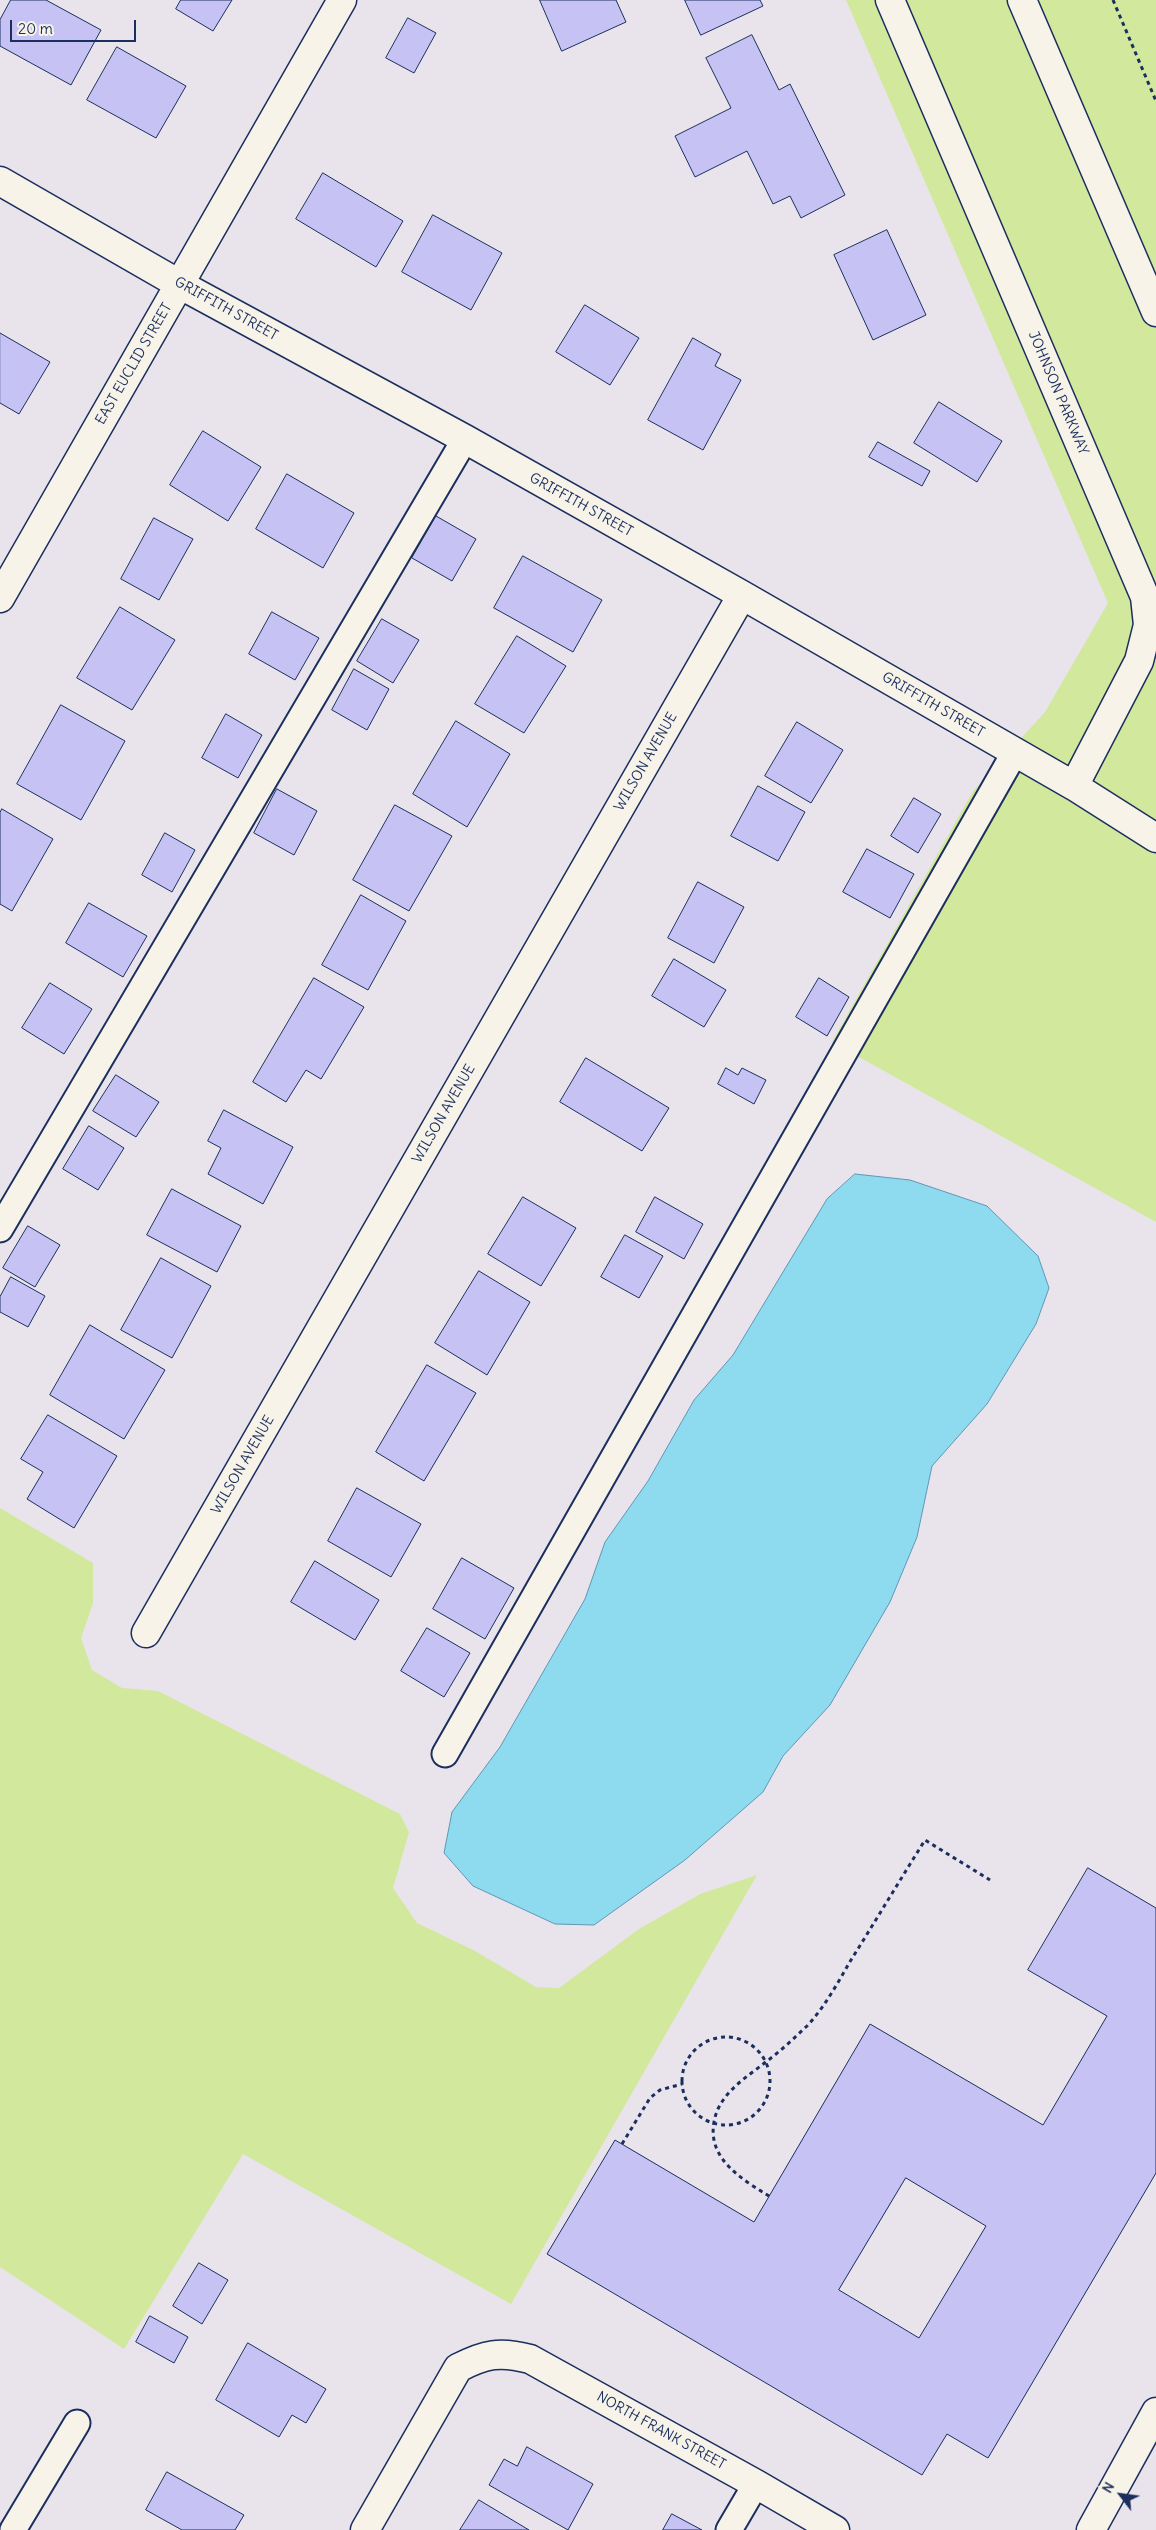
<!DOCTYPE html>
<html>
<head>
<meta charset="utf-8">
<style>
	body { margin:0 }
	#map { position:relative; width:1156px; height:2530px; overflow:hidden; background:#e9e4ec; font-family:Delius,sans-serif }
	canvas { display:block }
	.north { position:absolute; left:1096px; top:2470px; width:50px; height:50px; -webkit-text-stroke:4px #f7f3e8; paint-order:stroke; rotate:300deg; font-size:14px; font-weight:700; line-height:20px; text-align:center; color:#1b2f5e }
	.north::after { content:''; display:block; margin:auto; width:18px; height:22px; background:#1b2f5e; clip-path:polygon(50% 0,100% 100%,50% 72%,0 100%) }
	.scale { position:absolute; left:10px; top:20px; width:126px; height:22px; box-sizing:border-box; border:2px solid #1b2f5e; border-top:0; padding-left:6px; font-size:15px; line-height:18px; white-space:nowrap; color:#1b2f5e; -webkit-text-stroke:4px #f7f3e8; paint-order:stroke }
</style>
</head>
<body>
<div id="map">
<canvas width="1156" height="2530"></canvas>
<div class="north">N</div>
<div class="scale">20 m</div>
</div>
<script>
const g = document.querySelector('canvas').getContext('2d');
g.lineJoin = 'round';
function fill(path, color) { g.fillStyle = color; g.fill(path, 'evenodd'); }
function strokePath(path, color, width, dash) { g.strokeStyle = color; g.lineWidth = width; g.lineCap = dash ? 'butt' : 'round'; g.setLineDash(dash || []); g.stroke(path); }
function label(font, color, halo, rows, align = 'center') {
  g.font = font + ' Delius,sans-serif'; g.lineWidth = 5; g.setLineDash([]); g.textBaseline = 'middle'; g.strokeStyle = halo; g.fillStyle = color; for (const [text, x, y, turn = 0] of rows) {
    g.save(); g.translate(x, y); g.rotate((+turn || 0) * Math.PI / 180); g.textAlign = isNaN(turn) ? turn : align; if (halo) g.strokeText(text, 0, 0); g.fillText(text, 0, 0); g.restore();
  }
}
fill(new Path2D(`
	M846,0H1156V1222L832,1042L973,791L1045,712L1108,603Z
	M0,1508L93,1563V1603L81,1638L92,1670L122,1688L158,1691L400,1814L409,1832L393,1888L417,1923L475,1951L536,1987L559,1988L639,1929L700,1894L757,1875L511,2304L243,2154L124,2349L0,2267Z`), '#d1e89d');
const water = new Path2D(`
	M855,1174L910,1180L987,1206L1038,1256L1049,1288L1036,1324L987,1404L932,1466L917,1537L890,1602L830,1705L783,1756L763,1792L685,1860L594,1925L555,1924L473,1886L444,1853L452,1812L500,1747L585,1599L605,1542L648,1481L694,1400L733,1355L827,1199Z`);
fill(water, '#8edaef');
strokePath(water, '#6096b5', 1);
const building = new Path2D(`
	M11,0H46L101,30L71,85L0,46V20Z
	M181,0H232L213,31L176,9Z
	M540,0H616L626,22L562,51Z
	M685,0H760L763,6L701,35Z
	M408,18L436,33L414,73L386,58Z
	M752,35L779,90L790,84L845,195L801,218L790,196L773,204L747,151L695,177L675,136L731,108L706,58Z
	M117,47L186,86L156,138L87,100Z
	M323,173L403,221L376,267L296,219Z
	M433,215L502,253L471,310L402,272Z
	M887,230L926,315L873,340L834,255Z
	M585,305L639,338L610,385L556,352Z
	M0,333L50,362L19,414L0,403Z
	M693,338L721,354L715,366L741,380L703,450L648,420Z
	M939,402L1002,441L977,482L914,443Z
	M203,431L261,467L228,521L170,485Z
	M878,442L930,471L922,486L869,457Z
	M287,474L354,513L323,568L256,529Z
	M436,516L476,539L452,581L412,558Z
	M154,518L193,539L159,600L121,579Z
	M523,556L602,600L573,652L494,608Z
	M120,607L175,640L132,710L77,678Z
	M272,612L319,638L295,680L249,654Z
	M382,619L419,640L393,683L357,661Z
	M517,636L566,666L524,733L475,704Z
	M354,669L389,689L367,730L332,710Z
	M61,705L125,741L81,820L17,784Z
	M226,714L262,735L238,778L202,758Z
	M456,721L510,754L467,827L413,794Z
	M797,722L843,750L811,803L765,776Z
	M758,786L805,812L778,861L731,836Z
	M277,789L317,811L294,855L254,833Z
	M914,798L941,814L918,853L891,836Z
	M395,805L452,836L409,911L353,880Z
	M2,809L53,839L12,911L0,904V813Z
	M165,833L195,850L172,892L142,875Z
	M867,849L914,874L890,918L843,892Z
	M698,882L744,907L714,963L668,938Z
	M361,895L406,921L368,990L322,965Z
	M89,903L147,936L123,977L66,943Z
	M674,959L726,990L704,1027L652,996Z
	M314,978L364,1007L321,1079L306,1070L286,1102L253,1082Z
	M819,978L849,997L827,1036L796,1017Z
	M50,983L92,1009L64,1054L22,1028Z
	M586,1058L669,1108L642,1151L560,1102Z
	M726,1068L738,1075L742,1068L766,1080L754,1104L718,1084Z
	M116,1075L159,1102L136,1137L93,1111Z
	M224,1110L293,1147L263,1204L208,1174L221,1148L208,1141Z
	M89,1126L124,1148L98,1190L63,1169Z
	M172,1189L241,1226L217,1272L147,1235Z
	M523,1197L576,1228L541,1286L488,1254Z
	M655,1197L703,1224L684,1259L636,1232Z
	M28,1226L60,1245L35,1287L3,1268Z
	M625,1235L663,1256L639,1298L601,1277Z
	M161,1258L211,1286L172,1358L121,1330Z
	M479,1271L530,1302L487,1375L435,1343Z
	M11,1277L45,1296L28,1327L0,1312V1297Z
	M90,1325L165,1370L124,1439L50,1395Z
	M427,1365L476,1393L424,1481L376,1452Z
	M48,1415L117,1456L74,1528L27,1499L43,1472L21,1459Z
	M357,1488L421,1524L391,1577L328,1541Z
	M462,1558L514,1588L485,1639L433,1609Z
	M315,1561L379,1600L355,1640L291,1602Z
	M427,1628L470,1653L444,1697L401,1671Z
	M1088,1868L1156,1908V2173L988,2458L947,2434L922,2475L547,2254L615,2140L754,2222L870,2024L1043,2125L1107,2016L1028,1970ZM906,2178L986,2226L919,2338L839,2290Z
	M199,2263L228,2280L202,2324L173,2306Z
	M150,2316L188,2337L174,2363L136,2342Z
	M248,2343L326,2389L306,2423L292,2415L279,2437L216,2400Z
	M527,2447L593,2484L568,2530L489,2485L504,2459L517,2466Z
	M167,2472L244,2515L235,2530H182L146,2510Z
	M479,2500L529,2530H460Z
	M672,2514L702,2530H663Z`);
fill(building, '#c7c2f4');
strokePath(building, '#1b2f5e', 1);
const service = new Path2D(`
	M0,1229L465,439
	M445,1754L1015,752
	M13,2530L77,2423
	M729,2530L756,2484`);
const minor = new Path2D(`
	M890,0L1145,597L1148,625L1139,661L1074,786
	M0,181L179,284L465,439L742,595L1074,786L1156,838
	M0,598L342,0
	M146,1633L742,595
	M365,2530L458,2368C485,2354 500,2351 530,2359L756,2484L835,2530
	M1091,2530L1156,2412`);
const tertiary = new Path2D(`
	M1022,0L1156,312`);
strokePath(service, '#1b2f5e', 29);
strokePath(minor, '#1b2f5e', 31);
strokePath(tertiary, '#1b2f5e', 31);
strokePath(new Path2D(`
	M1113,0L1156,101
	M682 2081a44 44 0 1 1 88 0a44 44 0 1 1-88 0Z
	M622,2144L650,2098L660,2090L682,2084
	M769,2196C743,2180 707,2159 714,2122C719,2093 746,2078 767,2061C781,2051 794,2038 807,2026C825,2007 838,1982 851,1960C876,1920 900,1880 925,1840L990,1880`), '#1b2f5e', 3, [4, 4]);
strokePath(service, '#f7f3e8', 25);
strokePath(minor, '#f7f3e8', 28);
strokePath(tertiary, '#f7f3e8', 28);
label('14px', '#1b2f5e', '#f7f3e8', [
	["GRIFFITH STREET",226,309,29],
	["EAST EUCLID STREET",134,364,-60],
	["JOHNSON PARKWAY",1058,393,67],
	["GRIFFITH STREET",581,505,29],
	["GRIFFITH STREET",933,705,30],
	["WILSON AVENUE",646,762,-60],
	["WILSON AVENUE",444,1114,-60],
	["WILSON AVENUE",243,1465,-60],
	["NORTH FRANK STREET",661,2431,29]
]);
</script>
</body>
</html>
